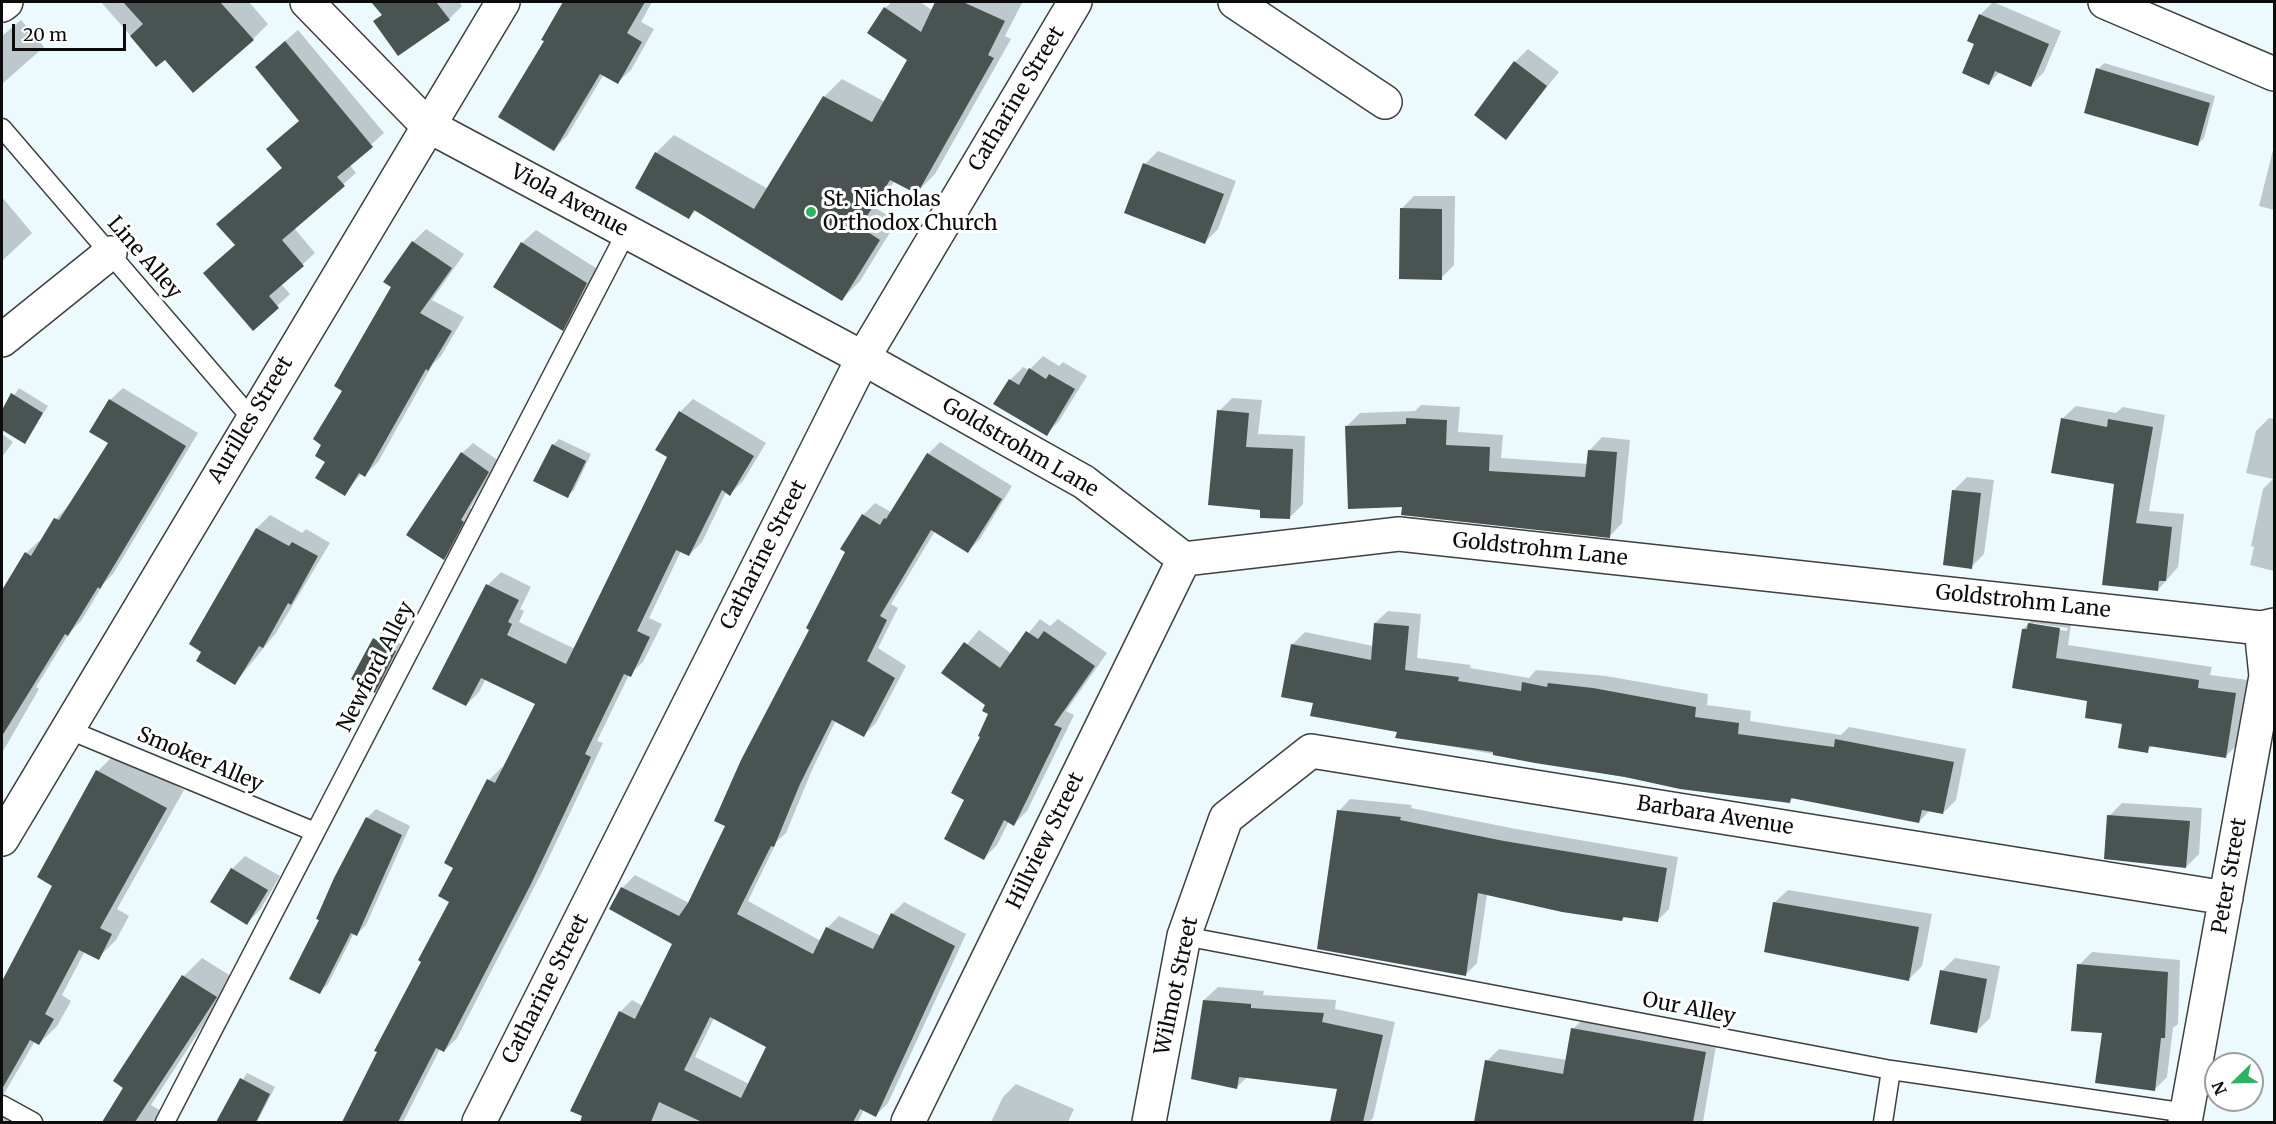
<!DOCTYPE html>
<html>
<head>
<meta charset="utf-8">
<style>
	body { margin:0 }
	#map { position:relative; width:2276px; height:1124px; overflow:hidden; background:#ecfafe; font-family:Merriweather,serif }
	canvas { display:block }
	.frame { position:absolute; inset:0; border:3px solid #0c0c0c; pointer-events:none }
	.north { position:absolute; left:2204px; top:1052px; width:60px; height:60px; box-sizing:border-box; background:#fff; border:2px solid #9e9e9e; border-radius:50%; rotate:247deg; font-size:16px; font-weight:700; line-height:24px; text-align:center; color:#0c0c0c }
	.north::after { content:''; display:block; margin:auto; width:21px; height:27px; background:#2eb361; clip-path:polygon(50% 0,100% 100%,50% 72%,0 100%) }
	.scale { position:absolute; left:12px; top:24px; width:114px; height:27px; box-sizing:border-box; border:3px solid #0c0c0c; border-top:0; padding-left:8px; font-size:18px; line-height:21px; white-space:nowrap; color:#0c0c0c; -webkit-text-stroke:4px #fff; paint-order:stroke }
</style>
</head>
<body>
<div id="map">
<canvas width="2276" height="1124"></canvas>
<div class="frame"></div>
<div class="north">N</div>
<div class="scale">20 m</div>
</div>
<script>
const g = document.querySelector('canvas').getContext('2d');
g.lineJoin = 'round';
function fill(path, color) { g.fillStyle = color; g.fill(path, 'evenodd'); }
function strokePath(path, color, width, dash) { g.strokeStyle = color; g.lineWidth = width; g.lineCap = dash ? 'butt' : 'round'; g.setLineDash(dash || []); g.stroke(path); }
function label(font, color, halo, rows, align = 'center') {
  g.font = font + ' Merriweather,serif'; g.lineWidth = 6; g.setLineDash([]); g.textBaseline = 'middle'; g.strokeStyle = halo; g.fillStyle = color; for (const [text, x, y, turn = 0] of rows) {
    g.save(); g.translate(x, y); g.rotate((+turn || 0) * Math.PI / 180); g.textAlign = isNaN(turn) ? turn : align; if (halo) g.strokeText(text, 0, 0); g.fillText(text, 0, 0); g.restore();
  }
}
fill(new Path2D(`
	M101,2H249L268,24L253,39L165,58L156,65Z
	M373,2H459L462,6L449,19L375,21L383,14Z
	M564,2L591,15L592,12L574,2H652L641,22L654,29L631,70L618,82L604,74L567,136L554,149L546,41L543,39Z
	M892,2H920L932,10L936,2L1022,3L1005,36L1011,39L935,174L917,192L895,180L877,209L897,221L860,281L842,299L697,210L689,217L656,153L674,135L768,189L824,97L842,79L885,102L909,60L885,8Z
	M1993,2L2061,31L2044,72L2031,85L2000,72L1989,83L1976,43L1980,15Z
	M21,20L44,47L2,84V36Z
	M298,30L384,133L349,164L356,173L294,228L315,253L281,284L290,294L253,328L231,212L283,167L300,120L269,55Z
	M1528,49L1559,72L1506,138L1515,62Z
	M2104,63L2215,96L2204,138L2197,145L2098,69Z
	M2274,146V210L2259,206Z
	M1158,151L1236,181L1218,229L1205,242L1145,164Z
	M1414,196H1455L1454,265L1441,278L1401,209Z
	M2,197L32,233L2,261Z
	M426,229L464,254L432,300L464,317L441,356L433,364L378,462L365,475L362,473L344,494L327,461L344,391L413,242Z
	M536,230L599,270L575,316L562,329L522,243Z
	M1043,356L1059,366L1063,362L1087,376L1059,421L1046,434L1010,380L1023,367L1029,370Z
	M19,388L48,406L24,442L2,428V413Z
	M123,388L198,433L113,574L104,583L81,621L70,632L36,687L39,689L2,753V592L26,553L39,541L41,542L56,519L68,506L110,443V400Z
	M1232,398L1262,400L1258,434L1305,436L1303,504L1290,517L1261,509L1219,411Z
	M693,399L766,443L743,481L730,494L726,492L702,542L689,555L681,551L649,618L662,624L643,662L629,675L597,741L603,743L543,870L457,1038L444,1051L440,1049L403,1122H344L451,901L455,868L489,780L502,767L504,768L537,703L486,678L479,692L466,705L434,688L488,585L501,572L531,587L520,609L524,611L519,622L575,649L669,457L680,412Z
	M1421,405L1460,407L1458,432L1503,435L1501,458L1588,464L1589,451L1602,437L1630,440L1622,523L1609,537L1404,505L1347,426L1360,413L1415,411Z
	M2076,406L2116,413L2123,407L2165,415L2149,511L2184,514L2178,567L2158,590L2116,483L2062,419Z
	M2269,418L2274,419V571L2250,565L2254,547L2251,546L2263,489L2273,479L2246,473L2256,431Z
	M2,434L13,442L2,457Z
	M559,439L591,454L574,490L567,496L553,445Z
	M940,442L1012,486L980,539L968,551L935,531L891,604L898,608L878,648L906,666L876,723L864,735L836,720L812,770L786,833L777,841L748,901L821,941L827,928L839,916L881,936L892,914L904,902L966,934L888,1103L876,1115L864,1109L858,1122H581L620,1012L632,1000L643,1006L674,943L611,908L623,887L635,875L689,903L727,825L863,515L875,503L891,512L928,454ZM714,1018L768,1046L749,1084L695,1057Z
	M473,443L499,461L470,508L473,510L454,548L443,558L462,453Z
	M1967,477L1994,480L1984,554L1971,567L1954,490Z
	M270,515L302,533L306,529L330,543L276,633L235,683L203,651L257,528Z
	M1388,611L1421,614L1417,658L1471,665L1470,668L1529,678L1536,670L1606,676L1708,694L1707,705L1751,711L1750,721L1841,735L1849,727L1966,749L1956,800L1943,813L1930,810L1919,822L1794,797L1790,801L1681,787L1397,737L1398,731L1315,702L1292,645L1305,632L1373,646L1375,623Z
	M2036,616H2072L2068,645L2212,667L2210,675L2248,680L2239,743L2226,756L2153,745L2147,751L2123,723L2089,699L2023,629ZM2033,623L2068,628L2067,631L2033,626Z
	M1040,619L1050,626L1058,619L1107,653L1066,711L1074,715L1027,811L1014,824L1009,821L997,845L984,858L966,799L990,713L987,705L943,673L979,630L1012,654Z
	M381,632L402,645L381,685L375,691L353,678Z
	M116,753L184,790L117,909L129,916L116,940L98,958L85,951L62,995L71,1001L57,1026L39,1044L35,1041L2,1097V983L54,885L39,877L98,771Z
	M1350,799L1412,805L1411,808L1516,829L1678,857L1669,909L1657,921L1626,916L1622,920L1487,894L1477,963L1465,975L1339,811Z
	M2122,803L2202,808L2199,854L2186,867L2109,816Z
	M376,809L410,826L366,925L357,934L354,933L328,984L319,993L367,818Z
	M245,856L280,876L260,910L247,923L212,902L232,869Z
	M1788,890L1932,914L1922,966L1909,979L1774,903Z
	M2092,952L2180,960L2178,1024L2173,1028L2167,1077L2154,1090L2103,1032L2079,965Z
	M202,958L234,978L151,1105L163,1112L157,1122H104L184,976Z
	M1955,958L2000,966L1990,1018L1977,1031L1942,971Z
	M1218,987L1264,991L1263,995L1336,1000L1335,1009L1395,1022L1373,1118L1369,1122H1331L1339,1088L1247,1077L1237,1087L1204,1000Z
	M1585,1017L1717,1040L1703,1122H1476L1487,1061L1499,1049L1567,1060L1573,1029Z
	M247,1073L275,1087L257,1122H217Z
	M1016,1084L1074,1109L1068,1122H991L1003,1097Z
	M2,1112L21,1122H2Z`), '#0003');
fill(new Path2D(`
	M123,2H220L254,40L193,93L165,60L156,67L130,36L143,24Z
	M371,2H436L450,20L398,56L373,21L382,15Z
	M563,2H645L627,33L642,42L618,84L600,74L554,151L498,117L544,41L541,40Z
	M935,2H963L1005,21L988,55L994,58L917,194L890,180L860,227L880,240L842,301L694,210L689,219L635,188L655,152L754,209L823,96L872,122L907,60L867,33L884,7L921,32Z
	M1979,14L2049,44L2031,87L1995,71L1989,85L1962,73L1974,44L1967,41Z
	M285,41L373,147L337,177L345,186L282,240L304,266L269,296L279,308L253,331L203,273L235,245L216,224L282,168L266,149L299,121L255,67Z
	M1514,61L1547,86L1506,140L1474,115Z
	M2096,68L2210,103L2198,146L2084,113Z
	M1143,163L1224,194L1205,244L1124,213Z
	M1400,208L1442,209V280L1399,279Z
	M412,241L452,268L420,313L452,331L428,371L426,369L365,477L359,473L345,496L315,478L325,462L315,456L321,445L313,439L342,391L334,386L391,287L383,282Z
	M521,242L587,283L563,331L493,287Z
	M1029,368L1046,379L1049,374L1075,389L1047,436L993,404L1009,379L1019,385Z
	M11,393L43,413L25,444L2,430V410Z
	M109,399L186,446L100,589L98,587L68,636L65,634L2,736V590L25,552L31,556L54,518L59,520L108,443L89,432Z
	M1217,410L1249,413L1246,447L1293,449L1290,519L1260,518V510L1208,505Z
	M679,411L754,456L730,496L722,490L689,556L676,550L637,631L650,637L631,677L624,674L585,754L591,757L531,884L444,1052L436,1048L398,1122H342L377,1052L374,1051L421,962L418,960L449,902L438,896L453,868L444,863L487,779L495,783L535,704L481,678L466,706L432,689L486,584L519,600L508,622L512,624L507,635L566,664L667,457L655,450Z
	M1406,418L1447,420L1446,445L1490,447L1489,471L1585,477L1588,450L1617,452L1610,538L1401,515L1402,507L1348,509L1345,426L1406,424Z
	M2061,418L2107,427L2108,419L2153,427L2136,523L2172,527L2166,581H2159L2158,591L2102,585L2114,484L2051,473Z
	M552,444L586,461L568,498L533,481Z
	M461,452L489,472L461,520L464,522L444,560L406,535Z
	M927,453L1002,499L968,553L931,530L880,616L887,620L867,661L895,678L864,737L832,720L800,784L774,847L771,846L737,914L813,954L826,927L873,949L891,913L955,946L876,1117L860,1109L853,1122H702L659,1102L651,1122H580L582,1116L570,1111L619,1011L635,1019L672,944L609,909L621,887L679,916L688,903L725,826L714,821L741,760L809,630L806,628L845,552L840,549L862,514L880,525L884,518L886,519ZM710,1017L766,1047L741,1098L684,1070Z
	M1952,490L1981,493L1972,569L1943,565Z
	M256,528L289,546L292,542L318,556L291,605L288,603L263,648L259,646L235,685L196,661L201,652L189,644Z
	M1374,623L1409,626L1405,670L1459,677L1458,681L1521,691L1522,682L1547,687L1548,683L1593,688L1696,707L1695,717L1739,723L1738,734L1834,747L1835,739L1954,762L1943,814L1922,810L1919,823L1791,798L1790,803L1680,789L1625,777L1535,763L1493,755V752L1395,738L1397,732L1310,716L1313,703L1281,697L1291,644L1371,660Z
	M2028,623L2060,628L2056,658L2199,680L2198,688L2236,693L2226,758L2149,746L2148,753L2118,748L2122,724L2085,718L2087,701L2012,688L2022,629H2027Z
	M1026,631L1038,639L1044,631L1095,666L1054,725L1062,728L1014,826L1004,820L984,860L944,839L964,800L951,793L980,737L978,736L988,714L982,711L985,705L941,673L964,642L1000,668Z
	M373,638L396,651L375,693L351,679Z
	M96,770L167,808L100,928L112,934L99,960L79,950L45,1014L54,1019L39,1045L30,1040L2,1089V981L52,886L37,877Z
	M1337,810L1401,817L1400,820L1504,841L1667,868L1658,922L1623,917L1622,921L1562,912L1478,893L1466,976L1317,949Z
	M2107,815L2190,821L2186,868L2104,859Z
	M366,817L402,835L357,936L351,933L320,994L289,979L319,920L316,919L334,878Z
	M231,868L268,890L247,925L210,902Z
	M1773,902L1919,927L1909,981L1764,952Z
	M2077,964L2168,972L2165,1038H2161L2155,1091L2095,1083L2102,1033L2071,1031Z
	M1940,970L1987,979L1977,1033L1930,1024Z
	M182,975L217,997L135,1122H102L123,1088L113,1081Z
	M1203,1000L1251,1004V1008L1324,1013L1322,1022L1383,1035L1363,1122H1330L1337,1089L1239,1077L1237,1089L1191,1079Z
	M1571,1028L1706,1052L1693,1122H1474L1485,1060L1563,1074Z
	M240,1078L270,1094L256,1122H216Z`), '#495452');
const lane = new Path2D(`
	M2,128L252,419
	M67,729L315,832
	M1184,936L1891,1070L2187,1113
	M2,1105L33,1122
	M165,1122L627,231
	M1883,1122L1891,1070`);
const street = new Path2D(`
	M307,2L427,125L863,358L1084,482L1184,559L1399,534L2261,628L2274,625
	M1235,2L1385,102
	M2105,2L2274,74
	M2,5L6,2
	M2,340L110,253
	M2,839L503,2
	M479,1122L863,358L1075,2
	M908,1122L1184,559
	M1149,1122L1184,936L1226,818L1311,751L2226,898
	M2185,1122L2266,676L2261,628`);
strokePath(lane, '#3f3f3f', 21);
strokePath(street, '#3f3f3f', 36);
strokePath(lane, '#fff', 18);
strokePath(street, '#fff', 33);
for (const [x, y, r, color] of [
	[811,212,6,"#2eb361"]
]) { const dot = new Path2D(); dot.arc(x, y, r, 0, 2 * Math.PI); g.fillStyle = color; g.fill(dot); strokePath(dot, '#fff', 2); }
label('21px', '#0c0c0c', '#fff', [
	["Catharine Street",1017,99,-59],
	["Viola Avenue",569,201,28],
	["Line Alley",144,258,49],
	["Aurilles Street",251,420,-59],
	["Goldstrohm Lane",1020,448,30],
	["Goldstrohm Lane",1540,550,6],
	["Catharine Street",764,555,-63],
	["Goldstrohm Lane",2023,602,6],
	["Newford Alley",376,667,-63],
	["Smoker Alley",200,760,23],
	["Barbara Avenue",1715,816,9],
	["Hillview Street",1046,841,-64],
	["Peter Street",2230,876,-80],
	["Wilmot Street",1177,986,-78],
	["Catharine Street",546,989,-63],
	["Our Alley",1689,1009,11]
]);
label('21px', '#0c0c0c', '#fff', [
	["St. Nicholas",823,200],
	["Orthodox Church",823,224]
], 'left');
</script>
</body>
</html>
